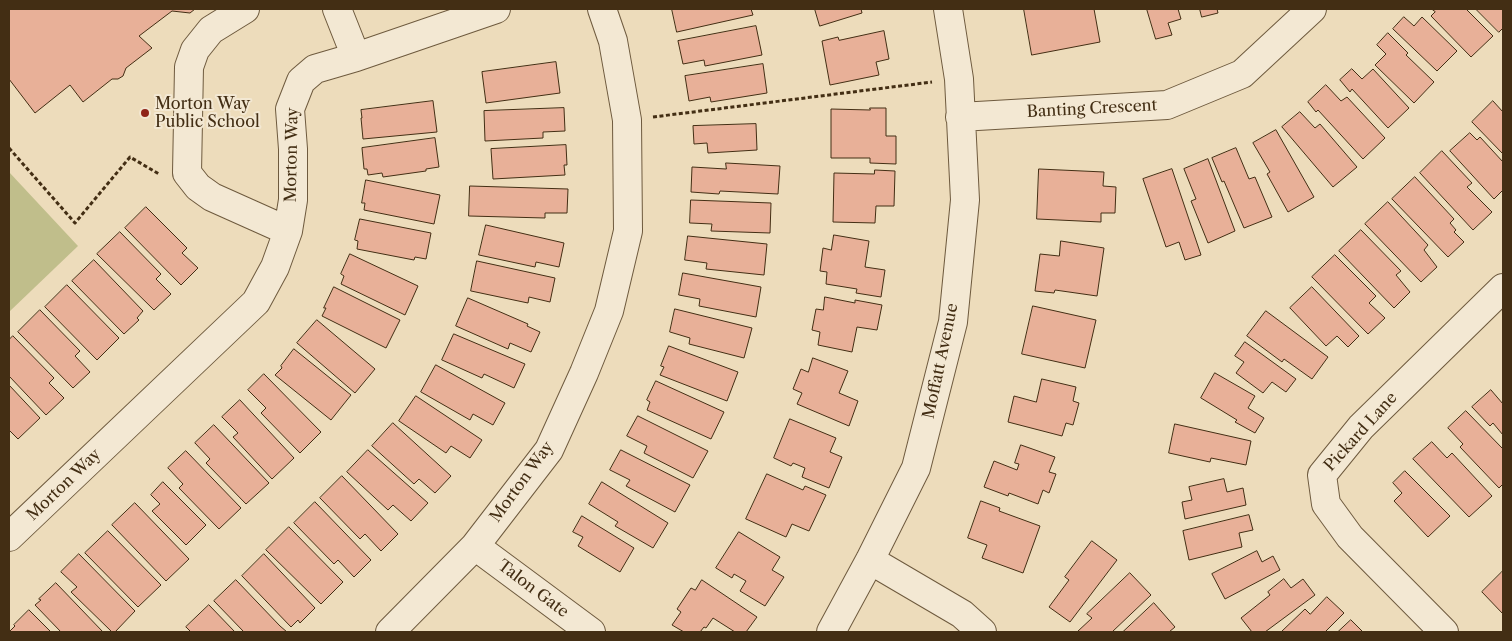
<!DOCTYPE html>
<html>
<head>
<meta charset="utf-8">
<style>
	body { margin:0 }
	#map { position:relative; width:1512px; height:641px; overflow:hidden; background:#eddcbb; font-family:"Libre Caslon Text",serif }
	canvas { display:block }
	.frame { position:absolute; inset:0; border:10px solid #432e14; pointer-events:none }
</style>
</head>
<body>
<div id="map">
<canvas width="1512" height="641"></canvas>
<div class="frame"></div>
</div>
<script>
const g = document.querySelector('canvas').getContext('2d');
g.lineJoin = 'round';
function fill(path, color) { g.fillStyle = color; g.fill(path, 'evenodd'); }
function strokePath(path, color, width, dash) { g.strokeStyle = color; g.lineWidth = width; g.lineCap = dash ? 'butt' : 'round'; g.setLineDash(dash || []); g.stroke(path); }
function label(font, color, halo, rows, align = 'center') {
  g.font = font + ' "Libre Caslon Text",serif'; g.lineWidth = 4; g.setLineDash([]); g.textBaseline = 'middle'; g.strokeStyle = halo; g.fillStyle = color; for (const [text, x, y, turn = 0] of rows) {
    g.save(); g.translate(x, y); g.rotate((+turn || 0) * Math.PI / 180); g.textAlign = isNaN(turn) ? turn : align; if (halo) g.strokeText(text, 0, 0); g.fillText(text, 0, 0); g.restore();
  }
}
fill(new Path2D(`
	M9,172L78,246L9,312Z`), '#c0be8b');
const building = new Path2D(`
	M9,9H195L190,13L172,11L139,36L152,48L126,68L123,76L118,79H112L83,102L70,85L35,113L9,79Z
	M672,9H751L753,15L677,32Z
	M815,9H861L862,13L820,26Z
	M1024,9H1094L1100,42L1032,55Z
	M1147,9H1178L1181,19L1168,23L1172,35L1156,39Z
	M1200,9H1217L1218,13L1202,17Z
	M1432,9H1466L1493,36L1471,57L1431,16L1435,12Z
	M1476,9H1503V28L1499,32Z
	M1404,17L1414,26L1422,17L1457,51L1437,71L1393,29Z
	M756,26L762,55L705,66L704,60L683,64L678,41Z
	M884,31L889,59L876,62L879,75L830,85L822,41L838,37L839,40Z
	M1388,33L1408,53L1406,55L1434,82L1414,103L1375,65L1386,54L1377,45Z
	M556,62L560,93L486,103L482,72Z
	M763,64L767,93L711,102L710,97L689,101L685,76Z
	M1352,69L1362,79L1373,69L1409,108L1388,128L1352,89L1350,92L1340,80Z
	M1326,85L1341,101L1347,97L1385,138L1363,159L1318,110L1316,112L1308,102Z
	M433,101L437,132L363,139L361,118H362L361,110Z
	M1493,101L1503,112V154L1472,122Z
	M564,108L565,131L543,132V138L485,141L484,111Z
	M870,108H886V136H896V164L870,163V158H831V109L870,110Z
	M1300,112L1315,128L1320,124L1357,167L1333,187L1282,127Z
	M756,124L757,150L708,153L707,143L694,144L693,126Z
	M1276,130L1314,197L1288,212L1267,174L1270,172L1253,143Z
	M1470,133L1477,140L1480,137L1503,162V190L1494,199L1450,151Z
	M435,138L439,167L426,169V171L383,177L382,173L368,175L367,169H364L362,148Z
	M566,145L567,165H564L565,175L493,179L491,149Z
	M1236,148L1249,179L1255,177L1272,217L1244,228L1224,181L1222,182L1212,158Z
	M1442,151L1472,183L1467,187L1492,212L1473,230L1420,173Z
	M1208,159L1235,231L1208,243L1191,201L1196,199L1184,169Z
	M726,163L780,166L778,194L720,191L719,194L691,192L692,167L726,169Z
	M1039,169L1104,172L1103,186L1116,187L1115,213H1101V222L1037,219Z
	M1172,169L1201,255L1185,260L1179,242L1166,247L1143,179Z
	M875,170L895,171L894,206H876L875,223L833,222L834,173L874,174Z
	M1415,177L1454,219L1450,223L1456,230L1454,232L1464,242L1448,257L1392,199Z
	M366,180L440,195L434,224L364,210L365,203H362Z
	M470,186L568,189L567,213H545V218L469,216Z
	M691,200L771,203L770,233L711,231L712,224L690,223Z
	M1388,202L1428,245L1424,250L1437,267L1421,282L1365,224Z
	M146,207L187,248L182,253L198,268L181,285L125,228Z
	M360,219L431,233L426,259L415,257L414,260L357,249L358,241L355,240Z
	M486,225L564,243L559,267L536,262L535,267L479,255Z
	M1361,230L1401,271L1396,275L1410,292L1394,308L1339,251Z
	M120,232L161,274L156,279L171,294L154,310L97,254Z
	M834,235L869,241L865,267L885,270L881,297L856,293L857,289L826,284L827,272L820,271L823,248L831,250Z
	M688,236L767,244L764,275L706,269L707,263L685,260Z
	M1061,241L1104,248L1097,296L1055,290L1054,293L1035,291L1040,254L1059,256Z
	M350,254L418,286L405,315L341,284L344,276L341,274Z
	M1335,255L1376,296L1369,303L1385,318L1368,334L1312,277Z
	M94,260L143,311L137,318L139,320L124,334L72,281Z
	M477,261L555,278L550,302L529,297L528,303L471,291Z
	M683,273L761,287L756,317L699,306L700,299L679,295Z
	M67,285L119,338L97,360L45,307Z
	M334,287L400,320L386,348L322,316L326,308H324Z
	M1312,287L1359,336L1348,347L1337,336L1326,346L1290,308Z
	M825,297L855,303V300L882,305L877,330L857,327L852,352L818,345L820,332L812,330L816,309L823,310Z
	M468,298L528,324L527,326L540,332L531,352L510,343L508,349L456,326Z
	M1033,306L1096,320L1085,368L1022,354Z
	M675,309L752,328L744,358L689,344L690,338L670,332Z
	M40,310L80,351L75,356L90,372L73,388L18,332Z
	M1266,311L1328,357L1312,379L1284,359L1282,362L1247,336Z
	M317,320L375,369L355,393L297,343Z
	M454,334L525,364L514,388L484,374L482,378L442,360Z
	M13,336L54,378L49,383L64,398L46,415L9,376V340Z
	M1245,342L1296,379L1286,392L1272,382L1263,393L1236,373L1244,362L1235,356Z
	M669,346L738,372L727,401L660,375L664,367L661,366Z
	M294,349L351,395L331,420L275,375L282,368L281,366Z
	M813,358L848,371L839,393L858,401L849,426L797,404L802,393L793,389L801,369L808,372Z
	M436,365L505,403L493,425L473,414L470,420L421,392Z
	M1215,373L1255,396L1248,408L1264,418L1255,433L1235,422L1237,420L1201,398Z
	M264,374L321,432L300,453L261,413L266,408L248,390Z
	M1042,379L1076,387L1073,401L1079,403L1073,425L1066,423L1062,436L1008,422L1014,396L1036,402Z
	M656,381L724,412L711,439L647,410L650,402L647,400Z
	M9,385L40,418L18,439L9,430Z
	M1491,390L1503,404V435L1493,423L1490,426L1472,407Z
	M416,396L482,440L470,458L451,446L446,453L399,421Z
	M240,400L294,458L272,479L233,437L238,433L222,417Z
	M1466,411L1503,449V484L1499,488L1460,447L1463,444L1448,428Z
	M638,416L708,451L693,478L644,453L647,446L627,436Z
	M790,419L836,438L830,452L842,457L829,488L802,477L805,468L793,463L791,466L774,458Z
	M393,423L451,476L435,493L419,479L414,484L372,446Z
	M1175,424L1251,441L1246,465L1211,458L1210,462L1169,453Z
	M214,425L269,483L246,504L206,463L210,459L195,443Z
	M1432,442L1447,458L1452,453L1492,496L1469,517L1413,459Z
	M1021,445L1055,457L1049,472L1056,474L1049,493L1043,490L1038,504L1009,493L1008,496L984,487L994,461L1017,470L1019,464L1015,463Z
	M368,450L428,503L411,521L393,505L388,510L347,472Z
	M621,450L690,485L675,512L626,486L630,480L610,470Z
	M186,451L241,508L219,529L179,488L183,484L168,468Z
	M1405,471L1450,516L1428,537L1394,501L1402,493L1393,483Z
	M767,474L803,490L805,486L826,495L809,531L792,524L786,537L746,519Z
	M342,476L398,534L381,551L365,534L360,539L320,498Z
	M1224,479L1227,492L1243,488L1246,505L1185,519L1182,502L1192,500L1189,487Z
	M163,482L206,525L186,545L152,511L160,504L151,495Z
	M602,482L668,523L653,548L615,526L618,522L589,504Z
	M981,501L1000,508L999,511L1040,526L1023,573L982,558L987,545L968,538Z
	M315,502L371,560L354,577L338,560L334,564L294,523Z
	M135,503L189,559L166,581L112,525Z
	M1249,515L1253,530L1239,533L1242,547L1189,560L1183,531Z
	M582,516L634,548L620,572L578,546L583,537L573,532Z
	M289,527L343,582L321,604L266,550Z
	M108,531L161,585L138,607L85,553Z
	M739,532L780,557L772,570L784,577L765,606L740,591L746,581L734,574L732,578L716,568Z
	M1092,541L1117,560L1070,622L1049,607L1069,580L1065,577Z
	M1257,551L1262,562L1273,556L1280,570L1225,599L1212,574Z
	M79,554L135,611L115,632H112L71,592L77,587L61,572Z
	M264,554L315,608L300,623L298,620L291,627L242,576Z
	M1502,572L1503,573V614L1482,592Z
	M1130,573L1151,595L1112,632H1077L1092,618L1087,614Z
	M1284,579L1291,588L1303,579L1315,595L1265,632H1252L1241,618L1270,595L1268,592Z
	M236,580L280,626L287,632H244L214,601Z
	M702,580L757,617L746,632H735L713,618L706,628L704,627L700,632H684L672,625L681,612L677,609L691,588L695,590Z
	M56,583L103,632H61L35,605L41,600L39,599Z
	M1327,597L1344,613L1325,632H1281L1305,609L1310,614Z
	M1154,603L1175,627L1169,632H1123Z
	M209,605L235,632H191L186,627Z
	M29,610L51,632H9L15,626L14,625Z
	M1351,620L1363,632H1338Z`);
fill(building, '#e8b098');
strokePath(building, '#432e14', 1);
const minor = new Path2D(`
	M245,9L211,30L195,50L189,67L187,173L198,187L212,197L288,231
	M337,9L356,57
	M960,117L1167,105L1242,74L1312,9
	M9,537L256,302L275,267L288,231L293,200V149L290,109L301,81L315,69L356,57L496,9
	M475,546L591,632
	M870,560L962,614L982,632
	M390,632L475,546L549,450L584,373L609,311L628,231L627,120L613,41L602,9
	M831,632L870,560L916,468L953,322L965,200L959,79L948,9
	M1444,632L1350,537L1326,504L1322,475L1361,427L1503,288`);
strokePath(minor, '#6e5a3e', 30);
strokePath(new Path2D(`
	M653,117L932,82
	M9,148L75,223L130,157L159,174`), '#432e14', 3, [4, 2.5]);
strokePath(minor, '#f3e8d3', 28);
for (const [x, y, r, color] of [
	[145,113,5,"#8f2418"]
]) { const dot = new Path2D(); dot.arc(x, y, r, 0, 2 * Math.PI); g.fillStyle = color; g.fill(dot); strokePath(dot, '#f3e8d3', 2); }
label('16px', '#432e14', '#f3e8d3', [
	["Morton Way",155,104],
	["Public School",155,122]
], 'left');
label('16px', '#432e14', '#f3e8d3', [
	["Banting Crescent",1092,109,-3],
	["Morton Way",292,155,-89],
	["Moffatt Avenue",941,361,-78],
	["Pickard Lane",1361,432,-48],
	["Morton Way",522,482,-54],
	["Morton Way",64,485,-44],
	["Talon Gate",533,589,37]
]);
</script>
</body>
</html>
